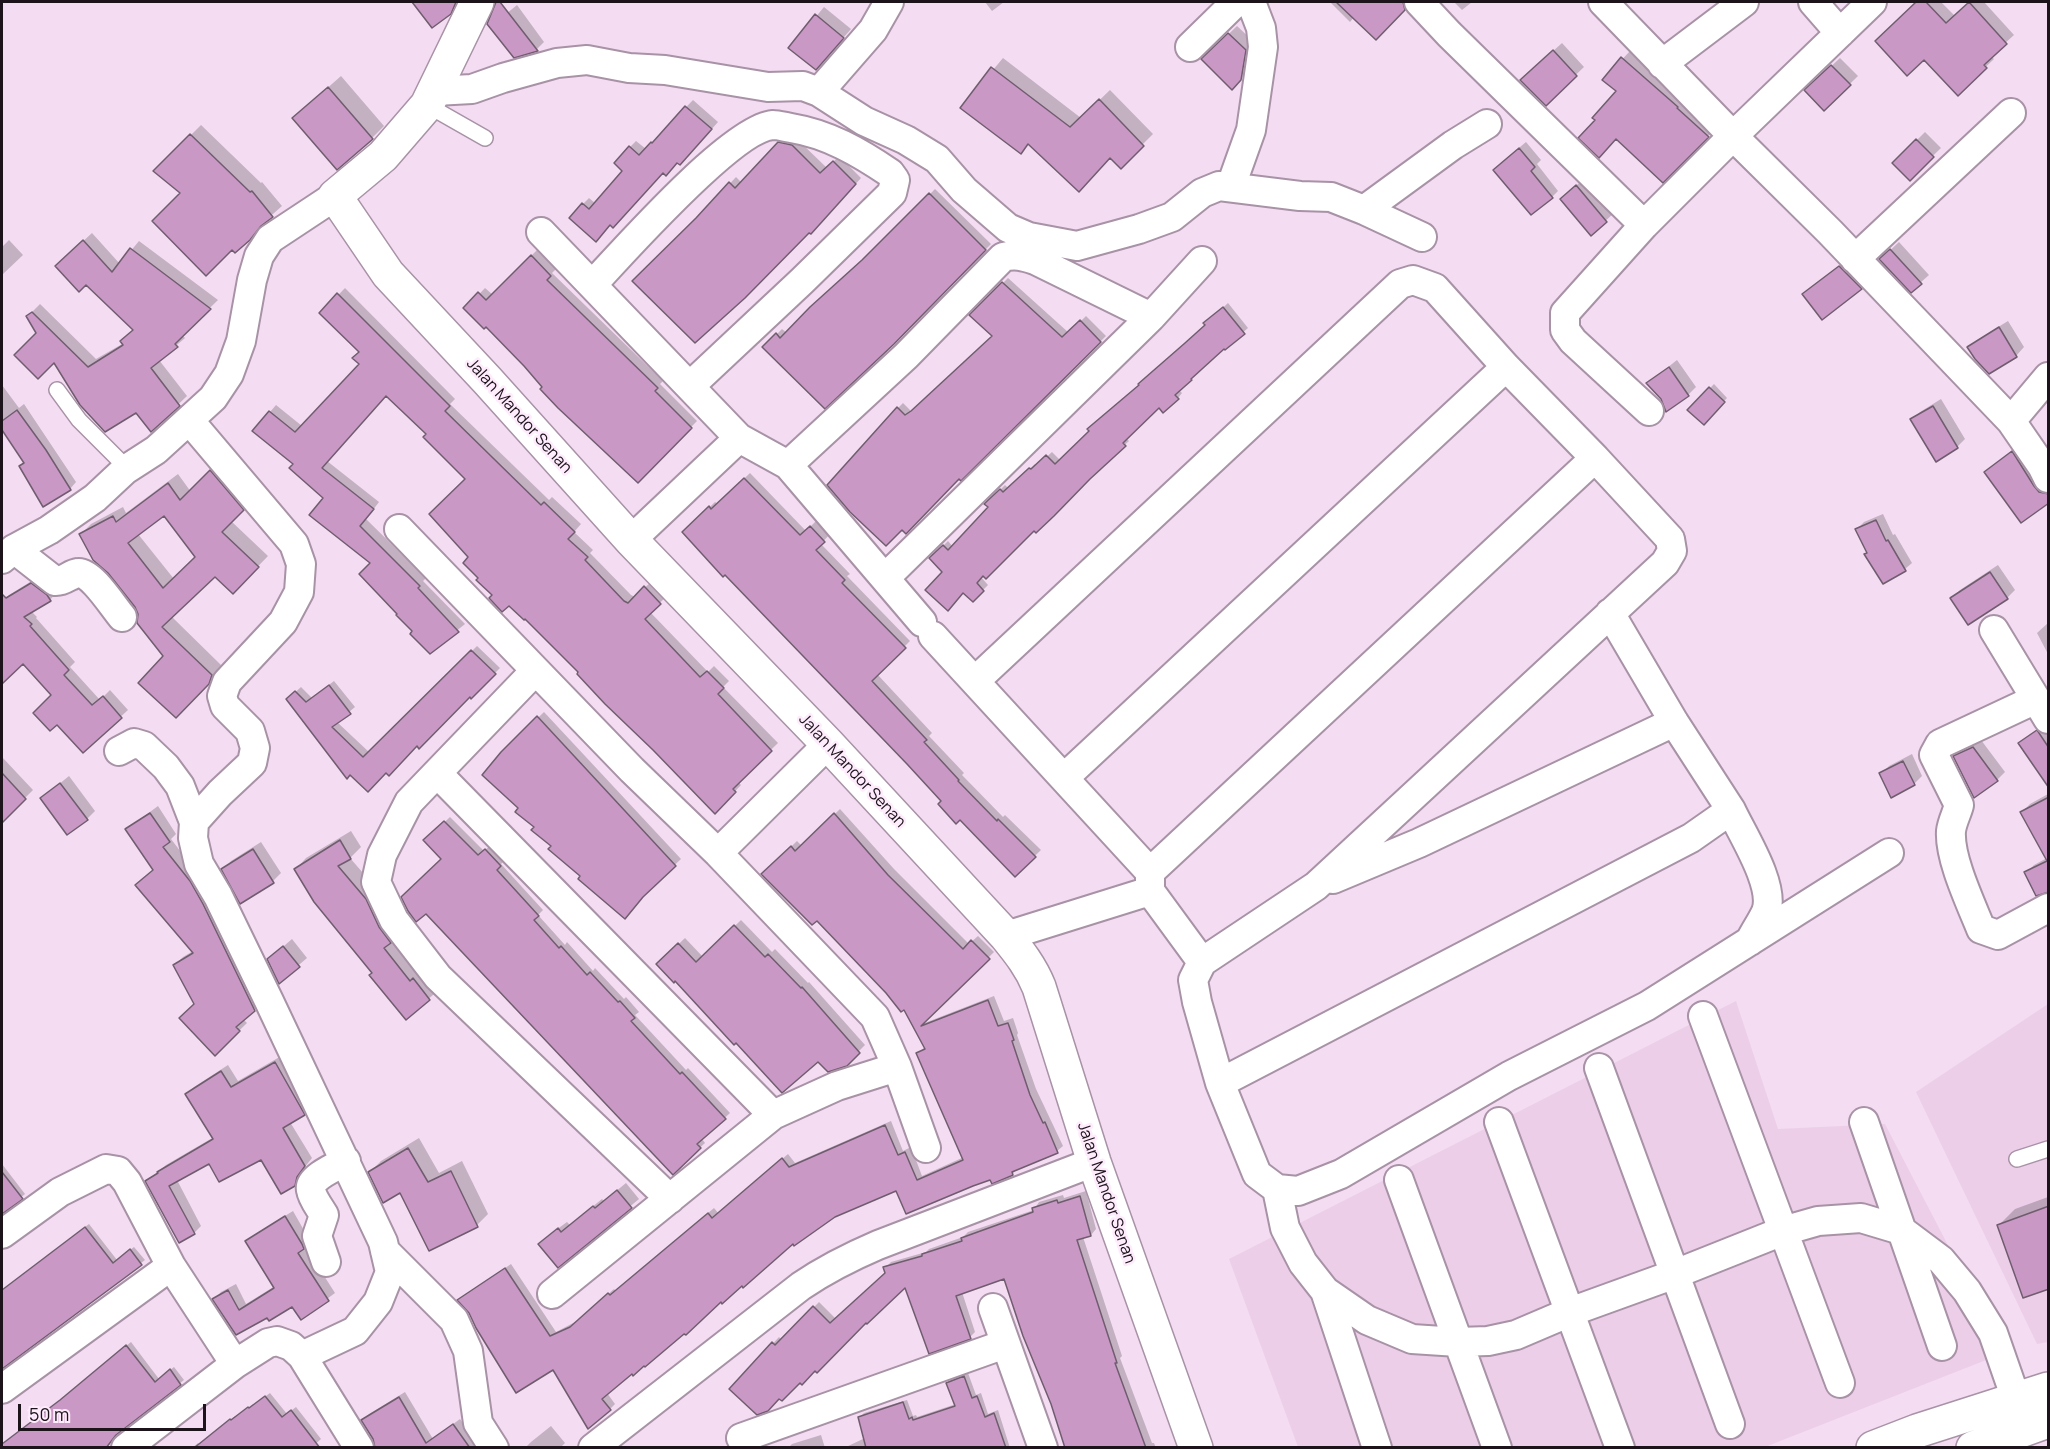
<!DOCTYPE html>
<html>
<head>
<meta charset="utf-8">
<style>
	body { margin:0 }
	#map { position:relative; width:2050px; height:1449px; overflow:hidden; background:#f4dcf2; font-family:Manrope,sans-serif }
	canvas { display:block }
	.frame { position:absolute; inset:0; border:3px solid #1c131b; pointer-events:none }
	.scale { position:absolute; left:18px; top:1404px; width:188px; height:27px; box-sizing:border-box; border:3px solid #1c131b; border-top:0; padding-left:8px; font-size:18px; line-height:21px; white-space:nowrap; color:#1c131b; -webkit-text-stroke:4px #feebfc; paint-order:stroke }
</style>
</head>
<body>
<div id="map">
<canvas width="2050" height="1449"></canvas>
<div class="frame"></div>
<div class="scale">50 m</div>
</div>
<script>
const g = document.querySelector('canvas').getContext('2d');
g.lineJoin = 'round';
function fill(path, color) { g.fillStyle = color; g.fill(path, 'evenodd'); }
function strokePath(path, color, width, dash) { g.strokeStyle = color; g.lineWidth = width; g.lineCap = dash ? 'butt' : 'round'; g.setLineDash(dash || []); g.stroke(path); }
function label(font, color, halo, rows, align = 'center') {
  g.font = font + ' Manrope,sans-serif'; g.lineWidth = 5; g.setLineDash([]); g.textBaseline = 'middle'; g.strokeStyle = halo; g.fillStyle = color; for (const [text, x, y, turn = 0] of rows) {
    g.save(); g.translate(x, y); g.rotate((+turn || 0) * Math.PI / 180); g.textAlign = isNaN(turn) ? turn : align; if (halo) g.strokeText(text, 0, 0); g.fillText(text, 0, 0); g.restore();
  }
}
fill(new Path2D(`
	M1736,1001L1778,1129L1885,1124L2004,1353L1765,1447H1298L1229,1259Z
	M2048,1004V1342L2037,1344L1916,1092Z`), '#eccee9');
fill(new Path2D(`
	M414,2H459L450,12L432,26Z
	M985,2H1004L992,11Z
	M1330,2H1411L1376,38L1354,17L1350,22Z
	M1454,2H1472L1462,10Z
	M1919,2H1941L1955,16L1971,2H1984L2014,35L1991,56L1994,59L1958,93L1924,58L1877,42Z
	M517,5L544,42L536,50L500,19Z
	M824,7L851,29L824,60L790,48Z
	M1237,26L1253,41L1249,71L1232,88L1203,59Z
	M1562,43L1584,67L1546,103L1530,72Z
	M1630,51L1685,98L1715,129L1663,181L1597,120L1618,91L1604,79Z
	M1003,58L1081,118L1110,90L1153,134L1121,166L1111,156L1029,143L1021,152L962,107Z
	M1840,58L1858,76L1824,109L1806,90Z
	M341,76L384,126L372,138L307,106Z
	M693,100L718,122L687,157L663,172L603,233L583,204L589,198L596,204L625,171L630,147L636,141L646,149Z
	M201,125L261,183L262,182L282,206L265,221L249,239L182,193L155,171Z
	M1925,132L1941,148L1910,178L1894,163Z
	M786,137L798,140L827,168L839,156L861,178L817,227L698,218L736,177L742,183Z
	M1526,142L1541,160L1537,164L1558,191L1552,197L1501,163Z
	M1585,178L1614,213L1591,234L1570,191Z
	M935,189L991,244L893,343L764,347L782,329L787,333L870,255Z
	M92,233L120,264L139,241L218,300L182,335L185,338L159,360L187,396L151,430L137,411L38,333L28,316L40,304L96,359L124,343L134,329L65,258Z
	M9,240L23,255L2,275V247Z
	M1899,242L1929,275L1911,291L1881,259Z
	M537,250L556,269L552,273L663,381L660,384L697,421L638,481L486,325L466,308L485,288L493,295Z
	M1848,259L1869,280L1861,288L1812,286Z
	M1008,278L1069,333L1086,316L1106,336L961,478L898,408L903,403L911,411L918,406L994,336L971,315Z
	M345,288L455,399L450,404L549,500L552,497L581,524L574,532L593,550L590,553L631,595L635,597L652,581L666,597L650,612L708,672L714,666L729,681L723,687L778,743L738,782L741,785L715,812L525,617L509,604L494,595L480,578L470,558L467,479L428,434L387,395L327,461L379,502L366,519L426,578L423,581L465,624L430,652L415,631L372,563L325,498L295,464L254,431L276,405L302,426L361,364V352L321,313Z
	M1228,303L1248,328L1195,373L1196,374L1179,390L1182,393L1178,398L1159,406L1126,438L1129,441L983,574L981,577L988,585L973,600L931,558L948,541L953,547L990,507L986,504L1005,485L1009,489L1035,464L1037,466L1052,452L1061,461Z
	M2008,321L2024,347L2016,356L1969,348L1977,340Z
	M1677,360L1696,387L1688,395L1662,398L1648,383Z
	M1714,384L1727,398L1704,423L1689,410Z
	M2,385L19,408L24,404L76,482L70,489L25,462L2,428Z
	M1941,399L1965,439L1957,447L1912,420L1920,412Z
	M2019,445L2028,457L2048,500L1986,472Z
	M221,462L253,499L231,521L268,556L233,592L215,575L171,616L221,665L219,672L186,706L165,656L136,606L81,534L91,524L123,507L126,513L178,474L191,492ZM165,514L197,557L174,579L138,534Z
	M750,473L806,531L816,521L829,535L821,544L850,574L847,576L910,641L877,674L932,733L929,736L964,773L962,775L1003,817L1005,815L1041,850L1015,875L684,532L715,502L718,504Z
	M1883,514L1893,535L1895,534L1912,563L1905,569L1883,582L1857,529L1864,522Z
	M1998,565L2015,590L2007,598H1952L1960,590Z
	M38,577L56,593L50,600L31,611L37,617L36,618L75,662L70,667L100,700L110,690L128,710L83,751L53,695L24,662L2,680V602L9,595Z
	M2048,623V654L2037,633Z
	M477,646L500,668L471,697L470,695L368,790L288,699L301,687L312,698L334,681L355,707L337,722L370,753Z
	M544,712L681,859L647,891L582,876L520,808L502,753Z
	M2045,723L2048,728V784L2020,743Z
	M1981,740L2005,772L1997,780L1955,756L1963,748Z
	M1912,754L1922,776L1914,784L1881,774L1889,766Z
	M2,757L33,790L2,821Z
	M69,776L95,811L87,819L42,798Z
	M2048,794V890L2026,873L2034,865L2047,858L2022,812L2030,804Z
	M158,806L176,834L171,839L197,873L262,1002L243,1019L247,1023L215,1054L196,1004L175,965L183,957L193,951L154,869L127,829Z
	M840,809L894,869L969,944L978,936L994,952L922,1024L994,996L1004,1021L1013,1018L1018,1033L1017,1035L1036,1089L1063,1146L1057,1151L1018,1168L1012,1174L991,1179L896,1189L834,1216L793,1242L607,1393L615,1404L610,1409L553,1368L470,1312L459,1300L511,1264L556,1332L577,1321L614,1289L616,1291L714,1208L719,1214L788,1154L795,1163L891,1121L903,1151L911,1147L922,1176L964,1157L918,1053L925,1047L904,1008L817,919L763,874L797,841L802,846Z
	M450,817L484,851L491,845L505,860L501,864L543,910L538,915L565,945L567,942L593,971L595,968L624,999L626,997L639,1012L635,1015L686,1070L688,1068L730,1113L702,1139L705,1143L673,1172L443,859L426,840Z
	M351,831L361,847L350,858L376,888L440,989L406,1018L374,972L296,869L306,858Z
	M261,842L281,873L273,881L241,902L223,870L231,861Z
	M741,920L772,952L775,949L808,983L809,982L865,1045L846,1064L818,1059L675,979L658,964L685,938L703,957Z
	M292,939L307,958L280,981L269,959Z
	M283,1055L311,1107L290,1122L312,1158L304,1168L302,1177L294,1185L261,1158L209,1161L177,1180L201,1226L194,1233L147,1181L166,1165L214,1137L187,1094L194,1087L228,1065L238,1081Z
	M419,1138L439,1173L462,1161L488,1214L477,1225L400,1191L370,1172L381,1161Z
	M2,1164L25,1194L2,1212Z
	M626,1183L639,1199L558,1266L548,1236L567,1222L570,1225L602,1199L604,1201Z
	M1086,1191L1096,1229L1091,1235L1083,1237L1122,1356L1120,1358L1152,1443H1154L1156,1448H1067L1005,1278L962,1292L975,1332L970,1337L906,1286L815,1369L731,1389L779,1337L782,1340L819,1302L836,1319L886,1273L885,1268L891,1262L926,1252L929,1249L963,1237L968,1232L1034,1210L1039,1202L1063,1195L1064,1198Z
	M2048,1197V1287L1998,1226L2015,1209Z
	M293,1211L310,1241L305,1246L335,1293L301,1318L293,1305L236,1333L214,1299L221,1292L236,1284L246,1304L275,1286L247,1241L254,1235Z
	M89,1224L117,1260L134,1247L145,1260L2,1367V1291Z
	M131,1342L159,1379L174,1367L184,1380L118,1431L103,1448H2Z
	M968,1373L976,1395L981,1393L988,1414L998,1410L1010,1448H844L865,1438L860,1417L864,1413L907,1400L913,1416L916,1415L917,1417L956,1404L948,1383L951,1379Z
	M405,1392L433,1439L460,1419L481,1448H377L375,1439L363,1420L369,1414Z
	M270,1393L287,1414L296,1407L321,1439L311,1448H192L198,1443L199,1444L235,1416L236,1417L253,1404L254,1405Z
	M551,1426L565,1443L561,1447L529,1448L527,1446L531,1442Z
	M821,1435L825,1448H788L792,1444Z`), '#0003');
const building = new Path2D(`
	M412,2H456L451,14L432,28Z
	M496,2H500L538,51L514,58L487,24Z
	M1336,2H1403L1405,10L1376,40Z
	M1916,2H1926L1946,23L1969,2L2007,44L1984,65L1987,68L1958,96L1924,60L1907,76L1875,41Z
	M815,14L844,38L816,70L788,48Z
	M1228,33L1246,50L1241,80L1232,90L1201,59Z
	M1553,50L1577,76L1546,106L1520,80Z
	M1621,57L1678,107L1677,108L1709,137L1663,183L1616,139L1599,158L1578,138L1595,120L1592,118L1616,91L1602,80Z
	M1831,65L1851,85L1824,111L1804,90Z
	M991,67L1070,127L1099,99L1144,146L1121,169L1110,158L1079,192L1028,144L1021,154L960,108Z
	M328,87L373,139L337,170L292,118Z
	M685,106L712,129L680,165L677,163L666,176L663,173L613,228L610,225L596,242L569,218L582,203L589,209L622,171L614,163L629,146L639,155L651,142L652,143Z
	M190,134L250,192L252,191L273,217L261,226L250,240L235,253L232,250L206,276L152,221L180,193L153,171Z
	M1916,139L1934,157L1910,181L1892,163Z
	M778,142L792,145L820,173L833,161L856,184L811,234L809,233L745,298L695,343L632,281L696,218L729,182L735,188Z
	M1519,148L1535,167L1531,171L1553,198L1531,215L1493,170Z
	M1576,185L1607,222L1591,236L1560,199Z
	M929,193L986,250L894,344L825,409L762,347L776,333L780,338L810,307L862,260Z
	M83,240L112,272L130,248L211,309L175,344L178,347L151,368L180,406L151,432L136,413L105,432L80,405L54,363L38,379L14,355L36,333L26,316L32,312L88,367L123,345L120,341L133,330L86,285L79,292L55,266Z
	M1890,249L1922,284L1911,293L1879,259Z
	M531,255L551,276L547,280L658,388L655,391L692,428L638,483L558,408L540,389L542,387L524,366L486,327L484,329L463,308L478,292L486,300Z
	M1839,266L1862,289L1822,320L1802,294Z
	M1002,282L1062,337L1080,320L1101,342L961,481L959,479L906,534L902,530L886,546L850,512L827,485L897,407L905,415L911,411L992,336L969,315Z
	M337,293L450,406L445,411L541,505L544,502L575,532L568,539L588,557L585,560L624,601L628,603L644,586L661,604L645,619L700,677L707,671L724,688L718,694L772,751L733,789L736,792L715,814L653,750L605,704L577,674L578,672L525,619L524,620L509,606L502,612L489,598L492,595L476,580L478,578L463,563L468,557L429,514L465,479L423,437L426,434L386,396L322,468L374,509L360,526L420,586L418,588L459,632L430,654L410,634L412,631L396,615L397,614L359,574L370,563L309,515L323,498L289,468L293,464L252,431L269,411L295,432L359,364L352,358L359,352L319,313Z
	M1223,307L1245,334L1225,350L1224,349L1191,379L1192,380L1175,395L1179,399L1163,413L1159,408L1123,443L1126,446L1090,479L1054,516L1036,533L1034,531L986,579L983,576L977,583L984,591L973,602L963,593L948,611L925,590L942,572L929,558L943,545L948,550L988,507L984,504L1000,489L1003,492L1029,468L1031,469L1046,455L1055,464L1089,431L1087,429L1139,385L1138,384L1185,343L1205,325L1203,323Z
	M1999,327L2017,357L1989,374L1975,359L1967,347Z
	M1669,367L1689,396L1666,412L1661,399L1646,383Z
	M1709,387L1725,402L1704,425L1687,410Z
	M1933,406L1958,448L1936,462L1910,419Z
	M17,410L46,450L71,490L43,507L19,466L24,463L2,430V421Z
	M2012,451L2034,486L2039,492L2049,494V503L2021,523L1984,472Z
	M210,470L244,510L222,532L259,567L233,594L215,577L162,627L212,675L209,684L176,718L138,683L163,656L137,623L138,614L135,607L108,573L93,560L79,534L113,516L116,522L168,483L180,500ZM164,516L195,557L163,588L128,543Z
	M744,478L800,535L810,526L825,542L816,550L845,580L842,583L906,648L872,681L927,740L924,742L959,780L958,781L997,821L998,819L1036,857L1015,877L960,820L956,824L938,804L941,801L907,764L725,575L723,577L682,532L709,506L711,509Z
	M1876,520L1886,541L1888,540L1906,571L1883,584L1864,554L1867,553L1855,529Z
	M1990,572L2008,599L1968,625L1950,598Z
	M31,583L47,595L51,601L24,617L32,624L30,626L69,670L64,675L92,705L103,696L122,718L83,753L57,725L50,731L33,713L51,695L23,664L2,684V594L6,598Z
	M471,650L496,674L471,699L470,697L419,749L417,746L389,776L386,773L368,792L350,775L347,779L286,699L295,691L306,702L329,685L351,714L332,727L363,757Z
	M537,716L676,866L643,897L625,919L578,879L580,876L548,849L551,846L531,830L534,827L515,812L518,808L482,775L501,752Z
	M2037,730L2049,748V788L2018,743Z
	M1973,747L1998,781L1974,798L1953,756Z
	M1903,761L1915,785L1891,798L1879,773Z
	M2,773L26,799L2,823Z
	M60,783L88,820L67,835L40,798Z
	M2049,797V892L2036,896L2024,872L2047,861L2020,812Z
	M150,813L170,842L163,847L190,881L203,904L255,1011L236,1027L240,1031L215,1056L179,1018L194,1004L173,965L193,953L135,885L153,870L125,829Z
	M834,813L888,875L963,949L971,940L990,959L921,1026L988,1000L998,1026L1008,1023L1014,1040L1012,1041L1030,1095L1043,1123L1045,1122L1058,1153L1012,1172L1013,1175L1011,1176L992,1184L990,1180L973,1186L906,1214L896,1191L835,1217L794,1246L793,1244L743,1288L742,1286L722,1304L721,1302L686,1335L684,1334L645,1367L644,1366L633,1376L632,1374L602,1399L611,1410L588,1429L553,1370L516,1393L476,1328L469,1313L457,1300L505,1268L550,1336L570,1327L608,1293L610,1295L708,1213L712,1218L782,1158L789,1167L885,1125L898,1155L905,1152L917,1180L963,1160L916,1053L925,1049L904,1010L901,1012L886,993L817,921L812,925L761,874L791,846L795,851Z
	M444,821L478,855L485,849L501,866L497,870L539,916L534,920L559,948L561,946L587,975L590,972L618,1002L620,1001L635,1018L631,1021L680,1074L682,1072L726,1119L697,1144L701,1148L673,1175L426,914L416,922L408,911L401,897L441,859L423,840Z
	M340,840L351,859L338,866L366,899L379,927L391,943L384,948L410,981L413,978L430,1000L406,1020L369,975L372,973L314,902L294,869Z
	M253,849L274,883L240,904L221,869Z
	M734,925L765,957L768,954L801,988L802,987L860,1053L847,1066L828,1072L818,1062L782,1093L736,1043L734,1045L675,981L674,983L656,964L678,943L696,962Z
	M283,946L300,967L279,984L267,959Z
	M275,1062L305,1115L283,1128L305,1166L297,1177L295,1186L281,1194L261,1160L219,1182L209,1164L169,1186L195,1234L179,1243L145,1181L158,1173L157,1172L213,1139L185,1094L221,1071L231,1087Z
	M408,1148L428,1182L451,1171L478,1227L429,1251L400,1193L383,1203L368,1172Z
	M2,1172L23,1199L2,1214Z
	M617,1190L632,1208L558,1268L538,1244L558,1228L561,1232L593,1206L595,1208Z
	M1080,1196L1091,1236L1077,1240L1117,1363H1115L1146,1448H1065L1051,1404L1023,1336L1004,1279L956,1296L971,1339L929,1354L905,1288L867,1324L866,1323L817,1373L815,1371L802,1385L800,1383L782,1401L779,1399L768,1411L757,1415L729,1389L772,1342L775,1345L813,1306L830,1323L885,1273L883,1267L922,1256V1254L962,1241L961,1238L1033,1212L1032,1208L1057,1200L1058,1203Z
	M2049,1206V1289L2023,1298L1997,1225Z
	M285,1216L302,1244L304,1249L298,1253L329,1301L301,1320L292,1307L269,1321L267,1318L236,1335L212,1299L228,1290L239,1310L274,1288L245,1241Z
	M85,1227L113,1263L130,1249L142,1265L2,1369V1290Z
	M126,1345L155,1382L170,1369L181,1385L116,1435L106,1448H2V1444L60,1400Z
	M964,1376L972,1398L977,1396L985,1417L994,1413L1006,1448H866L858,1417L903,1402L909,1419L912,1417L913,1420L955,1406L946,1383Z
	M265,1396L282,1417L291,1410L320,1448H194L230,1419L231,1420L248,1407L249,1408Z
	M399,1397L426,1443L453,1424L470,1448H375L373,1439L361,1420Z`);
fill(building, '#c998c5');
strokePath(building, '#705c6f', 1.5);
const lane = new Path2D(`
	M427,105L485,138
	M57,390L79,420L119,460L125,470
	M2017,1159L2048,1149`);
const street = new Path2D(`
	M1419,2L1449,34L1644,225
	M1603,2L1733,136L1830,232L2011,421L2042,466L2048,478
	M1813,2L1840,33
	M1190,47L1236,2
	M1662,64L1744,2
	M435,91L472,89L503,78L557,63L587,60L629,68L665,70L768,87L803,86L819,92L864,121L906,140L937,159L964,190L1008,228L1029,237L1077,246L1139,229L1172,217L1202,193L1219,186L1300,196L1331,197L1364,210L1422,237
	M819,92L873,30L889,2
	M1231,186L1251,130L1263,47L1261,28L1251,2
	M1364,210L1453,145L1487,124
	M541,232L739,438L788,465L922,622
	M1855,259L2011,113
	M592,285C623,252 732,128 773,125C778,125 785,127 791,128C828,134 859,152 890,173L895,180L892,193L802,281L690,386
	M1649,411L1573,341L1565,330V313L1644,225L1733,136L1872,2
	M189,420L294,544L301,564L299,592L283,622L227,682L222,696L225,706L250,731L255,748L252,763L220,793L194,822
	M2011,421L2048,377
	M788,465L906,356L1003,257C1015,254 1023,256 1035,260L1151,317
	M399,529L632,770L718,853L875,1017L897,1067L926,1148
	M631,540L739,438
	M14,549L55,581C64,582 70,574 78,573C91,571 114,608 122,617
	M2,559L14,549L49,530L95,498L125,470L156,450L213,398L229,374L241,341L252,280L259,256L270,239L335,196
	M885,578L1151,317L1202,261
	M1610,613L1674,722L1731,810
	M1994,630L2048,719
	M933,636L1150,872V891L1202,962L1193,980L1197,1002L1220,1083L1257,1174L1277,1189L1298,1191L1341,1174L1509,1076L1647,1006L1889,853
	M535,671L409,802L382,855L376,882L394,920L438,977L670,1199
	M975,681L1400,284L1413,280L1435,288L1506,367L1595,458L1670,539L1672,551L1665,563L1316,886L1202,962
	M2036,699L1940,744L1934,755L1959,805C1957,813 1952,822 1951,831C1949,858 1971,904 1981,929L1998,935L2048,908
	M119,751L134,743L144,746L166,767L180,786L194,822L193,838L199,864L218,896L269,1001L383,1242L390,1272L378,1302L355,1331L302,1356
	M437,773L773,1115
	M1065,777L1506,367
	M718,853L828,744
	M1150,872L1595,458
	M1333,879L1419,843L1674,722
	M1006,936L1150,891
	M1703,1016L1840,1383
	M1599,1068L1730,1424
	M1220,1083L1691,838L1731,810C1742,834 1776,886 1766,912C1762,921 1755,931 1750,941
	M1499,1122L1620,1448
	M1864,1122L1942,1346
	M1399,1180L1497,1448
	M1277,1189L1285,1228L1303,1263L1325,1291L1367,1320L1412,1339L1458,1342L1488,1341L1516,1335L1570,1312L1675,1274L1783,1231L1818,1221L1861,1218L1901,1230L1941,1260L1967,1291L1993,1333L2016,1399
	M2,1234L60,1192L106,1169L118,1171L127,1182L171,1266L235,1364
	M385,1251L454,1320L468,1351L478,1423L494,1448
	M326,1262L317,1236L324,1215C320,1208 312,1198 311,1190C308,1178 337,1166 346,1161
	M1325,1291L1377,1448
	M552,1294L773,1115L837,1086L897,1067
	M993,1308L1043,1448
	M2,1389L171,1266
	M741,1438L1005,1344
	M126,1448L235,1364L268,1343L277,1341L291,1346L302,1356L359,1448
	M593,1448L801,1286C826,1269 850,1257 878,1245L1094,1162`);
const secondary = new Path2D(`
	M477,2L427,105L383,156L335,196L388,274L487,380L631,540L828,744L1006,936C1019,952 1031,967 1039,987L1094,1162L1196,1448
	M1873,1448L1917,1431L2048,1389
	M1973,1448L2048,1421`);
strokePath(lane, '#a892a6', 18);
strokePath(street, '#a892a6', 32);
strokePath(secondary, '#a892a6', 36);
strokePath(lane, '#fff', 15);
strokePath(street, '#fff', 28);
strokePath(secondary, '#fff', 33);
label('16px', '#1c131b', '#feebfc', [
	["Jalan Mandor Senan",519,416,48],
	["Jalan Mandor Senan",852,771,47],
	["Jalan Mandor Senan",1106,1193,71]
]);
</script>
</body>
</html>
